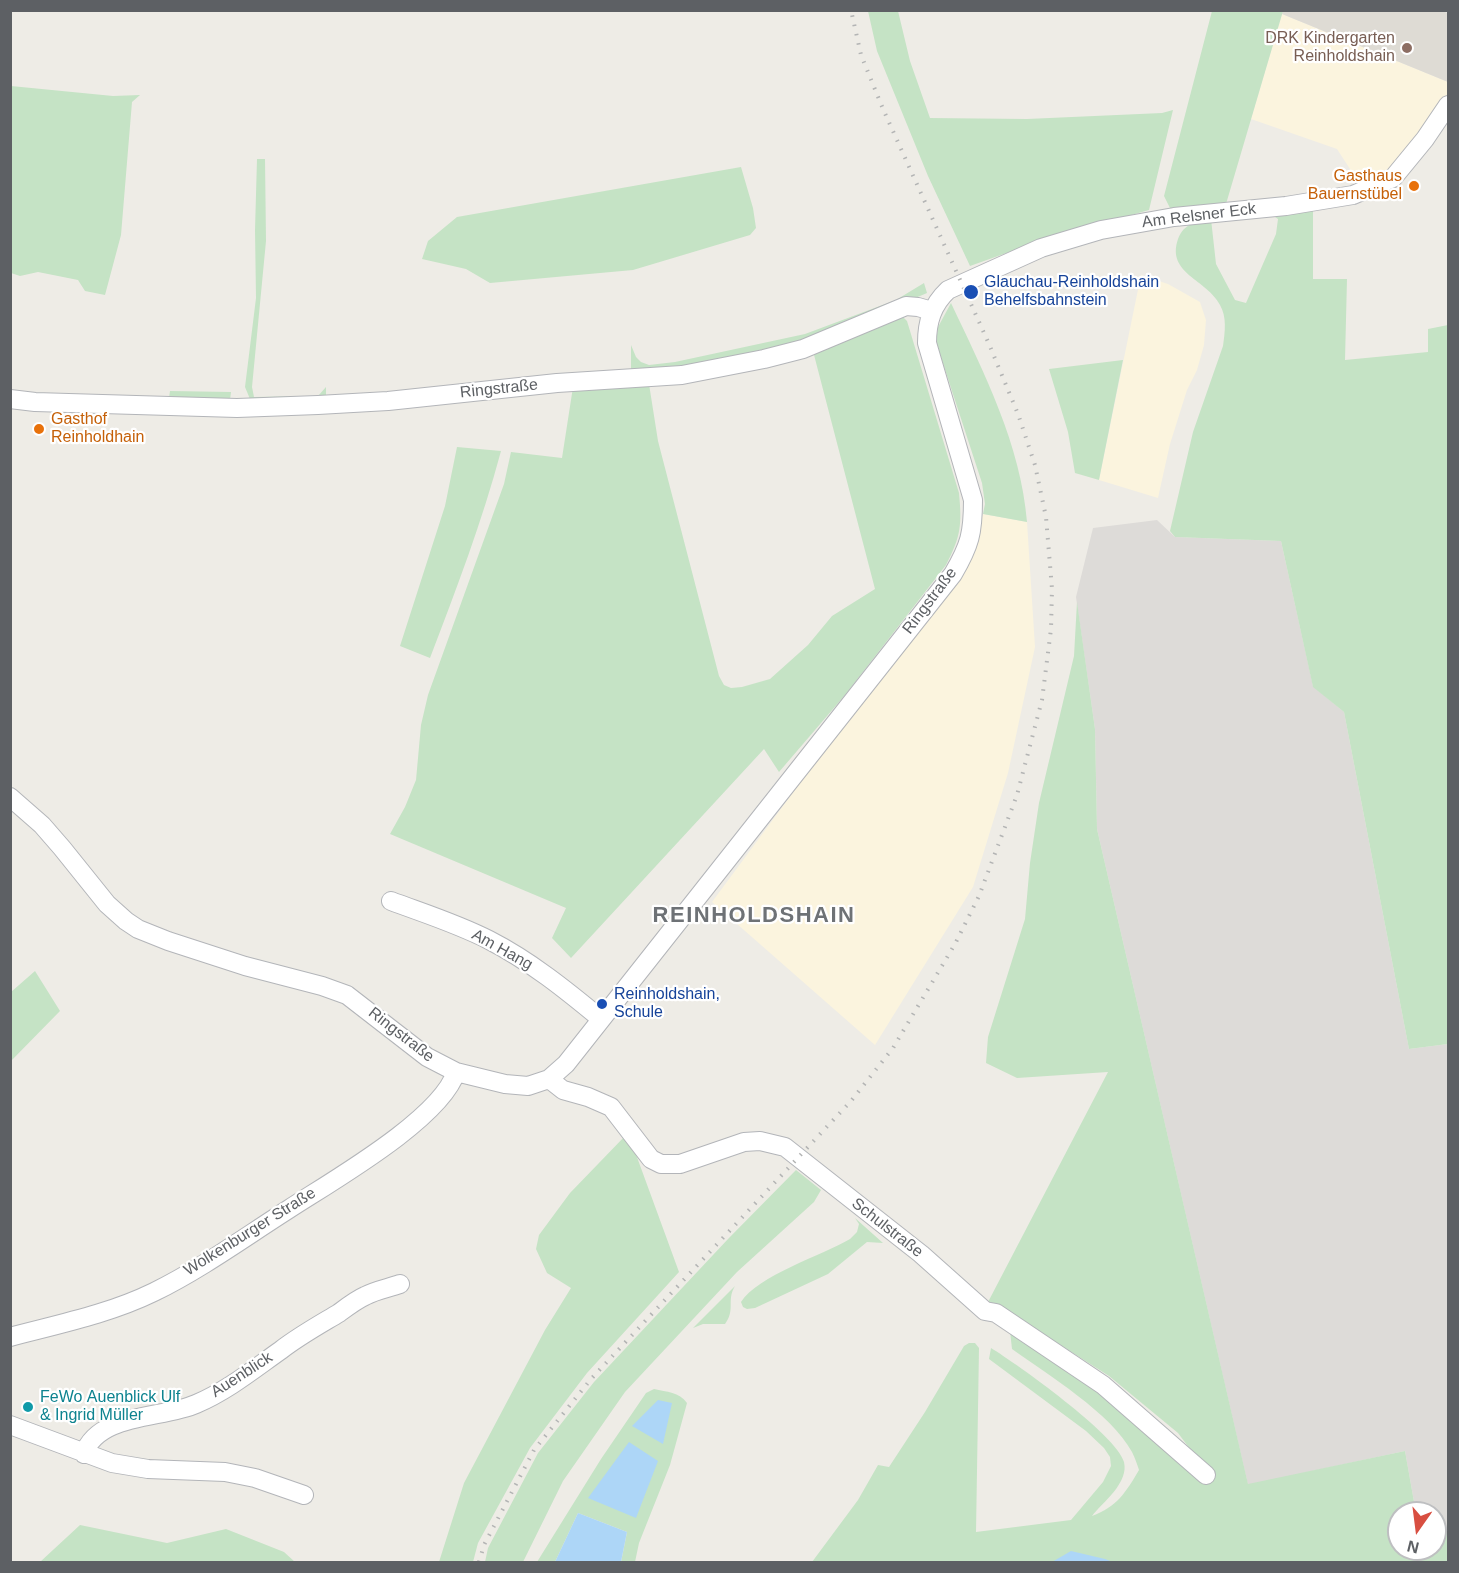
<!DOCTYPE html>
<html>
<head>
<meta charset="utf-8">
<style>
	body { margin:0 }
	#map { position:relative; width:1459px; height:1573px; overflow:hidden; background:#eeece6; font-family:Helvetica,sans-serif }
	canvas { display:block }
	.frame { position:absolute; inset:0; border:12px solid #5d6064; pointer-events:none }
	.north { position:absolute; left:1387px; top:1501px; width:60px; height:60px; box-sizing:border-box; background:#fff; border:2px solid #bebfc1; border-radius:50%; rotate:194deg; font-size:16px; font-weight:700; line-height:24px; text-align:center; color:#5d6064 }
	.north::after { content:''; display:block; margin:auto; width:21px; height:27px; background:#d84f41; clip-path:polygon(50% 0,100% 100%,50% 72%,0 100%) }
</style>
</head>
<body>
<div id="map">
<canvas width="1459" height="1573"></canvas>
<div class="frame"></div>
<div class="north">N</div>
</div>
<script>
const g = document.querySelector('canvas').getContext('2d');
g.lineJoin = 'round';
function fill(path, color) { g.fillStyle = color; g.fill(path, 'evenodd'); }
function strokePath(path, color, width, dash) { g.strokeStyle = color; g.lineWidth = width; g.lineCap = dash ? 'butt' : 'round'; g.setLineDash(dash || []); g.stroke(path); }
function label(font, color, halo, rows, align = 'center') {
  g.font = font + ' Helvetica,sans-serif'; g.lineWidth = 4.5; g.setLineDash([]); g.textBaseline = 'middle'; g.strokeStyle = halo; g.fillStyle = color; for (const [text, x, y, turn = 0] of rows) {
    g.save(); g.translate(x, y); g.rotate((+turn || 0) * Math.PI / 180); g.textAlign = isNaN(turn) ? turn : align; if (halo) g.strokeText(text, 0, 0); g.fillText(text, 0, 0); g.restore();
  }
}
fill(new Path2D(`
	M1282,14L1448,82V93L1422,133L1392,170L1361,186L1337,149L1251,119Z
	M1141,275L1168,284L1200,302L1206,320L1204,345L1197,370L1187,390L1170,444L1158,498L1099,480Z
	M983,514L1027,522L1035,647L1008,773L973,887L875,1045L712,902L840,729L967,568Z`), '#fbf4de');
fill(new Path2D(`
	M1157,520L1175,537L1281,541L1313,686L1344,712L1409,1049L1448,1044V1533L1435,1528V1513H1416L1405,1451L1248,1485L1097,829L1095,729L1076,597L1093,528Z`), '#dddbd8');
fill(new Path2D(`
	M1283,10H1439L1448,13V82L1282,14Z`), '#dedbd4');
fill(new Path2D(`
	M868,11H898L910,61L930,118L1027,119L1162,113L1173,110L1149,210L1040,241L970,266L928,176L877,51Z
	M1212,11H1283L1226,204L1170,208L1164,196Z
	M11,86L113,96L140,95L132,102L121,235L105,295L85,291L78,280L38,272L20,276L11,273Z
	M257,159H265L266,241L252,387L254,397L318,396L326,387V399H250L245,387L256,298L255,230Z
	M741,167L753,208L756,228L750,235L633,270L490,283L466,269L422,259L428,241L457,217Z
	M1313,208V279H1347L1345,360L1428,352V329L1448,325V1044L1409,1049L1344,712L1313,687L1281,541L1175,537L1170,531L1193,432L1223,346C1225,332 1227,317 1220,305C1207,279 1166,274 1178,239C1184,223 1196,222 1211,219L1216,264L1235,300L1246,303L1276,234L1278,219L1272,215Z
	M924,283L927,293L857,323L805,341L701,364L631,372V345L636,357L641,362L649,365L675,362L805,334L896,300Z
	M951,303C984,373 1021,445 1027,522L983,514L985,504L982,483L936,342L938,327Z
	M902,316L907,321L959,493C962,525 961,536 946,565L845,695L779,772L764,749L571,958L552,938L566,908L390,834L405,807L416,780L421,725L428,695L504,484L511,452L562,458L573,387L649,384L658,441L719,676L724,685L731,688L742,687L770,679L808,645L832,616L875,589L813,351Z
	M1123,360L1099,480L1075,473L1068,432L1049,369Z
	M170,391L231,392L230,400L169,398Z
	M457,447L501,451C482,522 456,590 430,658L400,646L445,506Z
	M1077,602L1095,729L1097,829L1248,1484L1405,1451L1416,1513H1399V1549H1435V1528L1448,1533V1562H812L858,1500L878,1465L889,1467L925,1412L964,1346L969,1343H975L979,1348L976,1532L1071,1520L1103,1482L1111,1466L1110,1457L1104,1448L1086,1431L989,1359L991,1348C1017,1364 1117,1435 1124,1462C1129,1483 1103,1502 1092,1516C1117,1507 1126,1492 1139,1470C1137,1464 1135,1458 1132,1452C1111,1413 1048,1375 1012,1349L1010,1331L1100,1392L1182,1466L1193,1453L1178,1433L1109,1376L1001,1307L987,1304L1108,1072L1017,1078L986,1063L988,1037L1025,919L1030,863L1039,803L1074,656Z
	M35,971L60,1011L11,1061V992Z
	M626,1135L634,1149L679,1272L587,1373L530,1448L478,1543L473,1562H439L464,1483L545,1330L571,1288L547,1273L536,1249L539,1235L570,1193Z
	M796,1170L821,1190L814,1202L737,1272L625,1392L563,1481L523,1562H485L488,1548L538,1453L594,1382L728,1239Z
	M855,1218L883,1243L867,1242L828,1274L755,1308L747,1309L743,1307L741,1302C757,1276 823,1255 850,1239L857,1232L859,1224Z
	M735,1286C726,1301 736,1309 725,1324H703L693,1328Z
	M654,1389C667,1392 679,1392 687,1403L670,1465L639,1543L635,1562H621L627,1532L578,1513L555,1562H537L601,1459L646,1393Z
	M80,1525L167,1543L226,1529L284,1552L295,1562H40Z`), '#c5e3c5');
fill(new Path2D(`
	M658,1400L672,1403L663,1444L632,1426Z
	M629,1442L658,1461L636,1518L588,1498Z
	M578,1513L627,1532L621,1562H555Z
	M1071,1551L1105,1559L1113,1562H1052Z`), '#add6f7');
const minor = new Path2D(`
	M10,399L35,402L237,408L318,405L388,401L557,383L682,375L764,359L803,349L906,306L918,307L932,311
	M10,797L42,825L62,848L107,904L126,921L138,929L168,941L245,966L322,986L347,995L427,1057L456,1072L505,1084L528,1086L549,1079L566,1064L953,574C970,545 973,533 973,500L927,343C927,322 932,305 948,290L1041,248L1101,230L1174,217L1286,206L1353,195L1393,178L1425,139L1448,105
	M391,901C423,913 458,924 489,940C530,961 566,990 601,1019
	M549,1079L563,1090L588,1097L611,1107L651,1159L661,1164H680L744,1142L760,1141L785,1147L921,1254L985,1311L996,1313L1103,1385L1206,1475
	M10,1337C59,1324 109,1314 154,1292C201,1269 245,1237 289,1209C332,1181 441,1119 456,1072
	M10,1425L112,1463L148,1469L225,1472L255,1478L304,1495
	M84,1454C98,1413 162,1419 196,1404C227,1391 254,1369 281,1350C299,1336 319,1325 339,1313C347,1307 356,1300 365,1296C376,1290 389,1288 400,1284`);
strokePath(minor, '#b3b5b9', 20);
strokePath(minor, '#fff', 18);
strokePath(new Path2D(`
	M479,1562L484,1545L534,1450L591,1379L851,1101L893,1048L955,944L979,896L1017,795L1042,700L1051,629L1052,589L1046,517L1035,465L1018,414L989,344L883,109L861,55L851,10`), '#b3b4b4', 4, [1.5, 8]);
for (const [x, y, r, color] of [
	[1407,48,6,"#8d6e63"],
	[1414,186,6,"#e8710a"],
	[971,292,8,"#1a4fb4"],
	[39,429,6,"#e8710a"],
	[602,1004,6,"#1a4fb4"],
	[28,1407,6,"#0f9aa8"]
]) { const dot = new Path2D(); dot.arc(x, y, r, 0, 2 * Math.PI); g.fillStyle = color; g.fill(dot); strokePath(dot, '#fff', 2); }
label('16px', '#785e54', '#fff', [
	["DRK Kindergarten",1395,39],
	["Reinholdshain",1395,57]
], 'right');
label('16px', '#c56008', '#fff', [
	["Gasthaus",1402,177],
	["Bauernstübel",1402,195],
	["Gasthof",51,420,"left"],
	["Reinholdhain",51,438,"left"]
], 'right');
label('16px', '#5d6064', '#fff', [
	["Am Relsner Eck",1199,216,-7],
	["Ringstraße",499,389,-6],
	["Ringstraße",930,601,-53],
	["Am Hang",502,950,29],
	["Ringstraße",401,1035,38],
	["Schulstraße",887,1228,38],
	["Wolkenburger Straße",250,1232,-32],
	["Auenblick",242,1375,-33]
]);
label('16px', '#164399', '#fff', [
	["Glauchau-Reinholdshain",984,283],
	["Behelfsbahnstein",984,301],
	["Reinholdshain,",614,995],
	["Schule",614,1013]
], 'left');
label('16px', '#0d838f', '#fff', [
	["FeWo Auenblick Ulf",40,1398],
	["& Ingrid Müller",40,1416]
], 'left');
g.letterSpacing = '1.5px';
label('bold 22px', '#6e7276', '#fff', [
	["REINHOLDSHAIN",754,916]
]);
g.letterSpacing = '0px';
</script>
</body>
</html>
